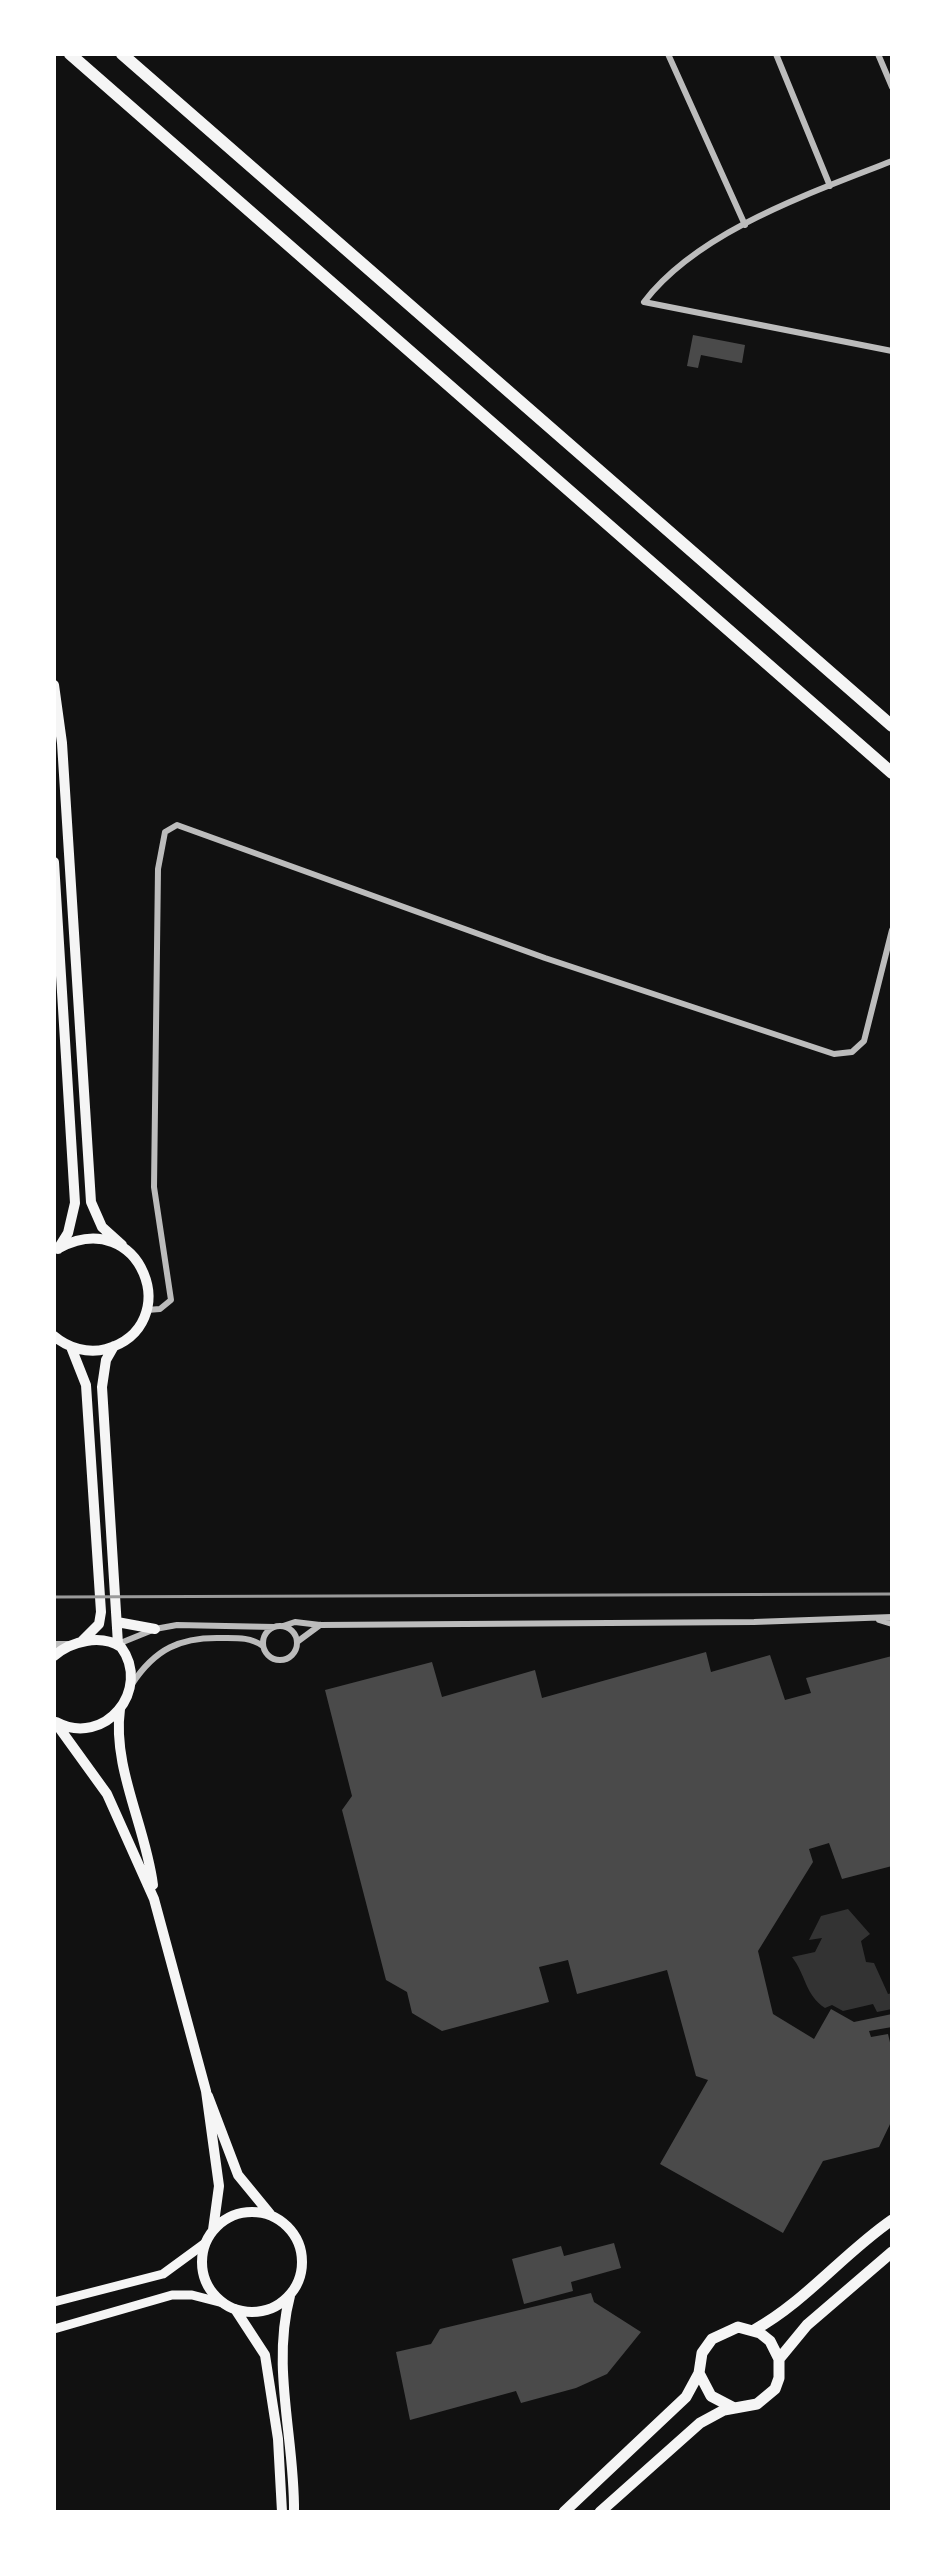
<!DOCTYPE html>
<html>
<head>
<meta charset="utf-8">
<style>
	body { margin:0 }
	#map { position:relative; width:946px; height:2566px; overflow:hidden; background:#111; font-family:"Alegreya Sans",sans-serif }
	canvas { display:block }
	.frame { position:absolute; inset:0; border:56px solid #fff; pointer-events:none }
</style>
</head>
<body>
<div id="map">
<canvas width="946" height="2566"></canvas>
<div class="frame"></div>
</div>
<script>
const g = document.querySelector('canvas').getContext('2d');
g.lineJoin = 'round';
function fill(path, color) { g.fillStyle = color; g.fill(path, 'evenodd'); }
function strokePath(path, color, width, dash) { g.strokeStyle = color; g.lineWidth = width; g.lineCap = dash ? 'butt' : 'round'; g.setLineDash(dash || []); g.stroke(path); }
fill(new Path2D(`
	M848,1909L870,1934L861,1941L866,1962L874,1963L888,1994L892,1993V2009L877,2012L873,2004L843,2011L832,2005L825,2008C805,1995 806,1975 792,1957L815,1952L822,1938L809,1940L821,1916Z`), '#333');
fill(new Path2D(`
	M693,335L745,345L742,363L701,355L698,368L687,366Z
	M706,1652L711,1672L770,1655L785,1700L811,1693L806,1678L892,1656V1866L842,1879L829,1843L809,1849L813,1862L758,1951L773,2014L814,2039L831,2009L854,2022L892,2014V2027L869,2031L871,2037L888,2034L892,2051V2120L879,2147L823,2161L783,2233L660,2164L708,2080L696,2076L667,1970L577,1994L568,1960L539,1967L549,2002L442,2031L412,2013L407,1992L386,1980L342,1810L352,1796L325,1690L432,1662L442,1697L535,1670L542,1698Z
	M614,2243L621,2268L571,2282L573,2291L524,2304L512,2259L561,2246L564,2256Z
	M591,2293L594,2302L641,2332L607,2374L576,2388L521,2403L516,2391L410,2420L396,2352L431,2344L440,2329Z`), '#4a4a4a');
strokePath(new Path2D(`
	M668,54L745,225
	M776,54L830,186
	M878,54L892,87
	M892,161C811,193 698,231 644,302L892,351
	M147,1310L160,1309L171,1300L154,1187L158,869L165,832L177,825L545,958L834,1054L852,1052L864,1041L892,930
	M879,1620L892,1624
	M283,1626L295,1622L320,1625L754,1622L892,1617
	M263 1643a17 17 0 1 1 34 0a17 17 0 1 1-34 0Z
	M297,1642L320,1625
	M118,1644L155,1629L177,1625L274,1627
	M132,1684C155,1649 180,1637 221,1638C237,1638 250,1637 263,1646`), '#bcbcbc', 6);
strokePath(new Path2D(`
	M54,1645H73`), '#bcbcbc', 8);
strokePath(new Path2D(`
	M54,2302L163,2274L204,2244
	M54,2329L172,2295H192L223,2303`), '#f5f5f5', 9);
strokePath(new Path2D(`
	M54,685L62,743L91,1202L102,1227L122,1245
	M54,862L75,1203L68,1233L58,1249
	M54,1336C68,1348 88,1354 106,1349C187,1326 141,1204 59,1248
	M114,1346L106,1360L102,1387L118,1644
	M71,1347L86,1385L101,1612L99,1624L81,1642
	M117,1622L155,1629
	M54,1656C71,1641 101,1634 121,1647C152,1689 105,1748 56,1722
	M120,1709C112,1767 146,1827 153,1885
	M55,1722L107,1794L154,1899L206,2091L219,2186L213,2230
	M208,2096L238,2175L270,2214
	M202 2262a50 50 0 1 1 100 0a50 50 0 1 1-100 0Z
	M290,2296C271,2367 295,2440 294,2512
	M235,2309L265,2355L278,2439L282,2512`), '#f5f5f5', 10);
strokePath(new Path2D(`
	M754,2330C805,2302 844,2253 892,2220
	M779,2359L807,2325L892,2252
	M699,2373L711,2396L734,2408
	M564,2512L686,2397L699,2373L702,2353L712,2339L738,2327L760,2333L770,2341L779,2359V2378L775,2389L757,2404L724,2410L700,2423L600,2512`), '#f5f5f5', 11);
strokePath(new Path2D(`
	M70,54L892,773
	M122,54L892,726`), '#f5f5f5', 12);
strokePath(new Path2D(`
	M54,1597L892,1594`), '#9a9a9a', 3);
</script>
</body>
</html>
